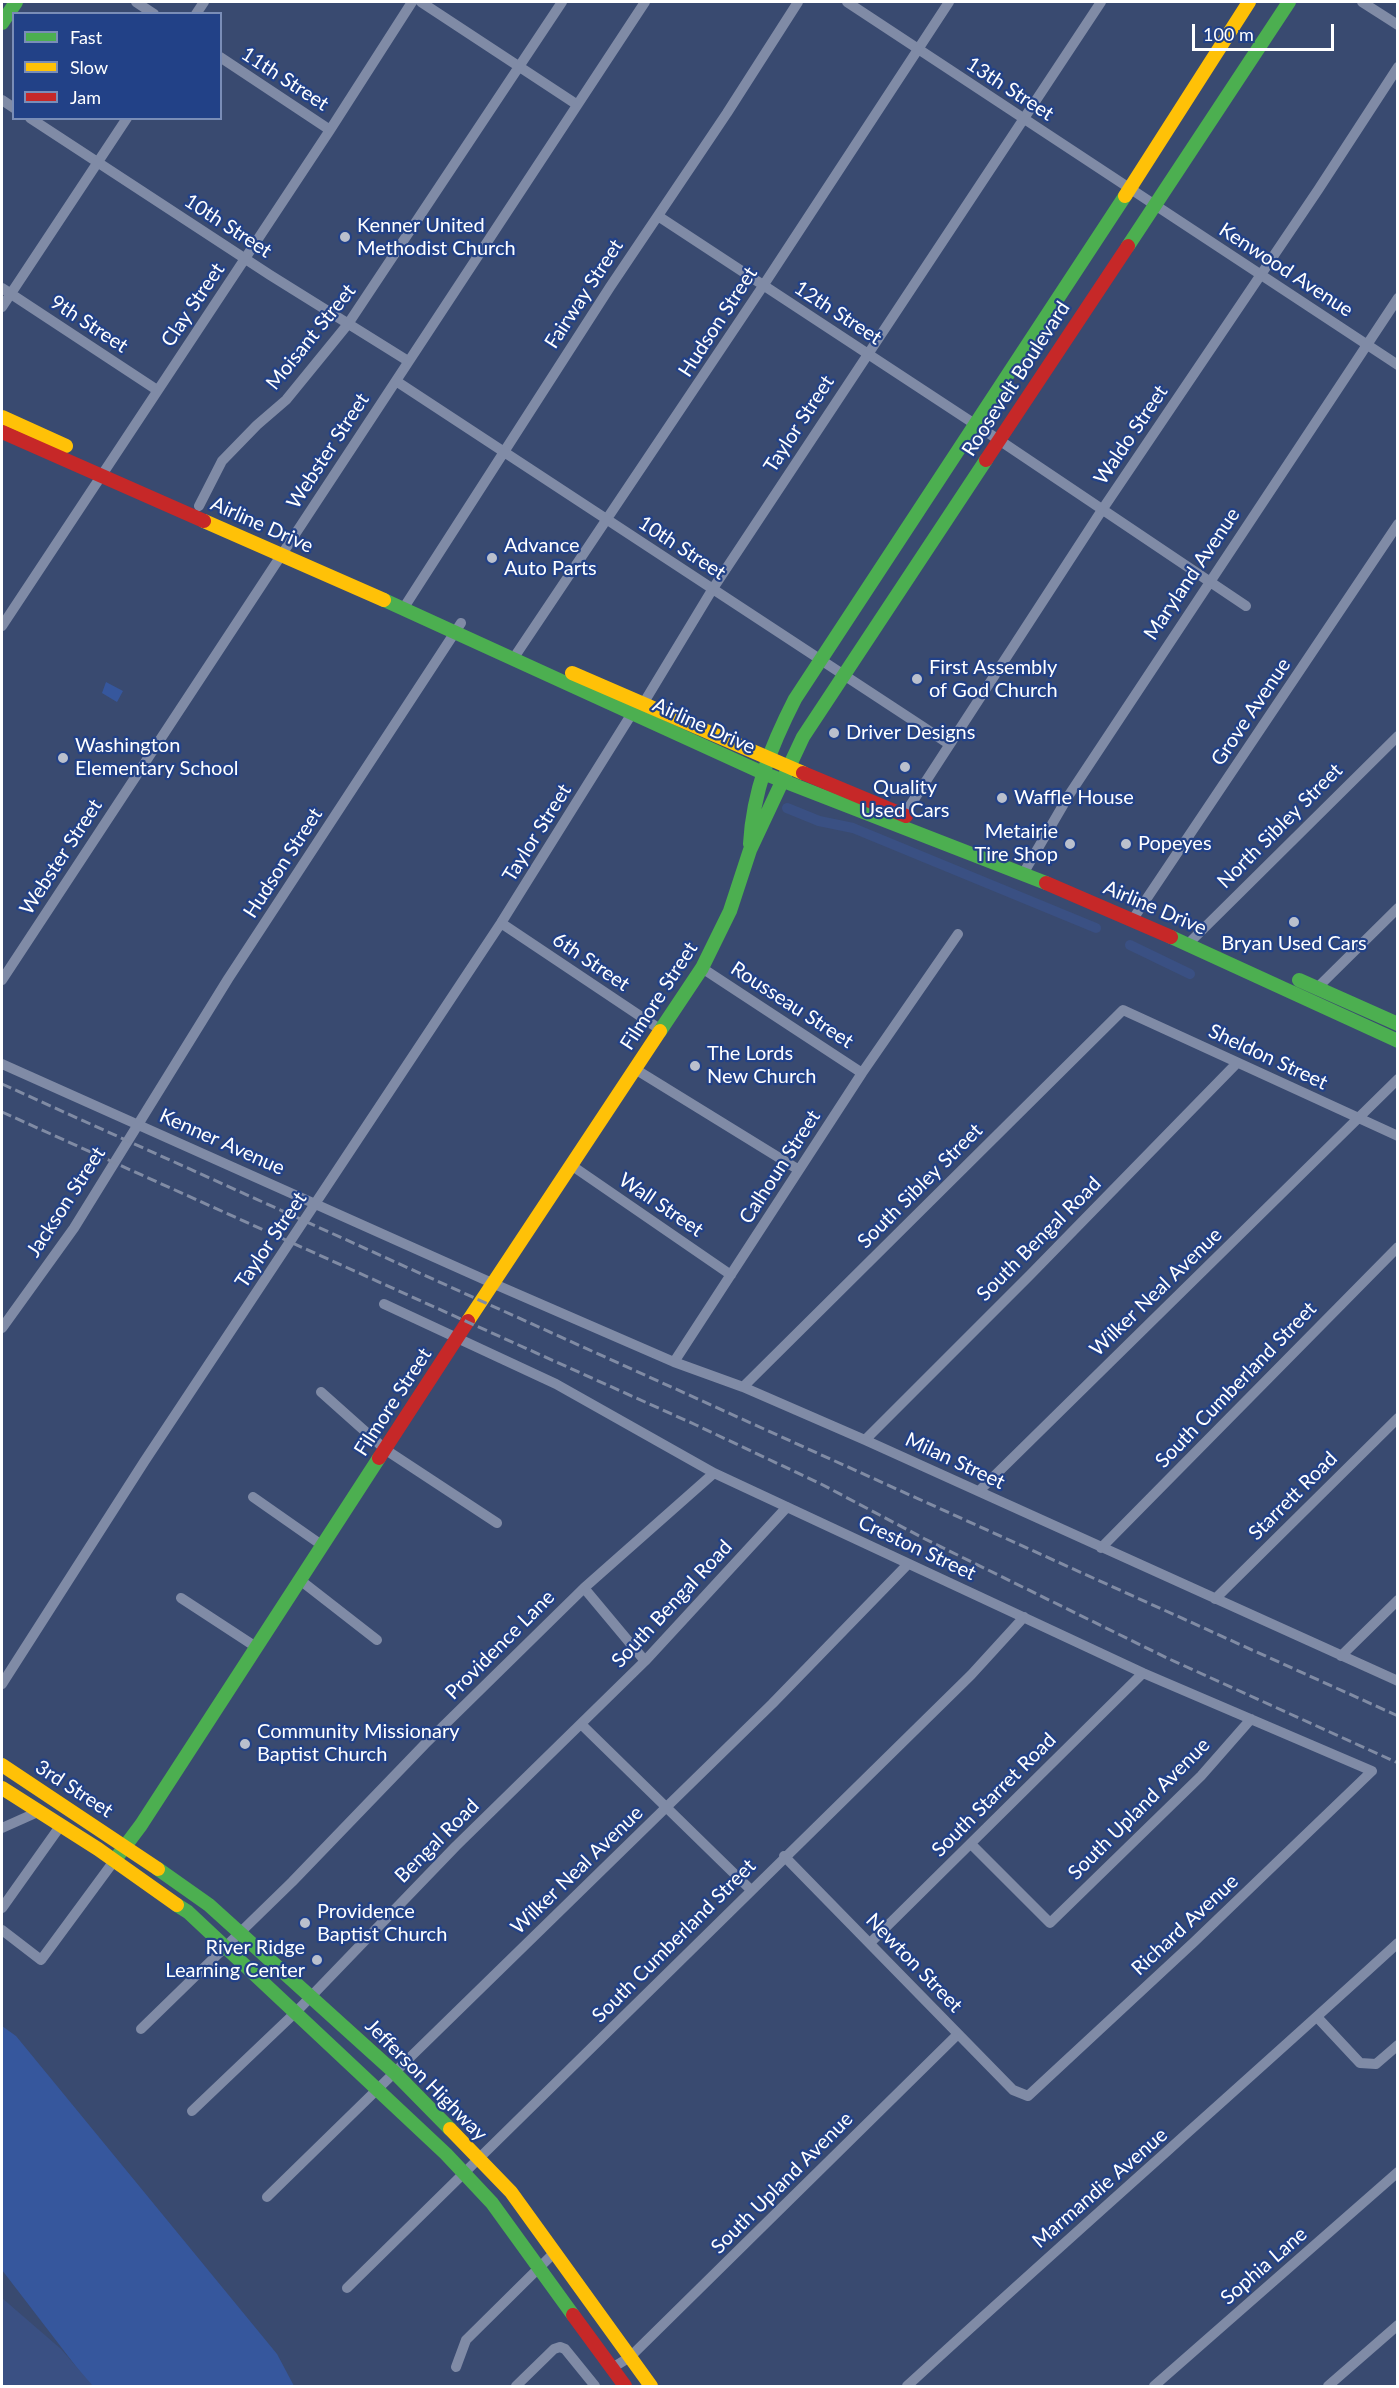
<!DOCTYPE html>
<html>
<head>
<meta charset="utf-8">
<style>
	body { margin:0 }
	#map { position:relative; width:1399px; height:2388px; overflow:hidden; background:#394a70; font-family:Lato,sans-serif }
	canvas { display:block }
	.frame { position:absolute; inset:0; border:3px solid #fff; pointer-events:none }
	.legend { position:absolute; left:12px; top:12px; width:210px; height:108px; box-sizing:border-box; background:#224187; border:2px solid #7a8db7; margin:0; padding:8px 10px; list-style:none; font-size:18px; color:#fff }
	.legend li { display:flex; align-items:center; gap:12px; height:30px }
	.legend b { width:30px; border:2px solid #7a8db7 }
	.scale { position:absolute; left:1192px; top:24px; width:142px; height:27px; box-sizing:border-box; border:3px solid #fff; border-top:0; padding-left:8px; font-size:18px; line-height:21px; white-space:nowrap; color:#fff; -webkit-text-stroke:4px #224187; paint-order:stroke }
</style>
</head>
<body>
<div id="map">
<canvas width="1399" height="2388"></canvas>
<div class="frame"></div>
<ul class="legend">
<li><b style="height:8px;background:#4caf50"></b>Fast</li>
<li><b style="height:8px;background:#ffc107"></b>Slow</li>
<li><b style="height:8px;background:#c62828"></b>Jam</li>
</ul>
<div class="scale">100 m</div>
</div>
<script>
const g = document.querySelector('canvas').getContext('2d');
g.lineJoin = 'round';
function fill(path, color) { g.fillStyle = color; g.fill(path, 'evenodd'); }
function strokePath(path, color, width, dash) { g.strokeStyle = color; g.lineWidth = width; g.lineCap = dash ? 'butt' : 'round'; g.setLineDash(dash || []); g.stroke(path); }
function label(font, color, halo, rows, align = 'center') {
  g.font = font + ' Lato,sans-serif'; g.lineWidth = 4.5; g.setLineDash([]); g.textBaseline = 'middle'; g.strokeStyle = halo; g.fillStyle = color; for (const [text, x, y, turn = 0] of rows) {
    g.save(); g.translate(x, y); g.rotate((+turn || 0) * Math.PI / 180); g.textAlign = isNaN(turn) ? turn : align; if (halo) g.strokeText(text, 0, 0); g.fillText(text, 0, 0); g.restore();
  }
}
fill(new Path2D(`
	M106,682L123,691L117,702L102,693Z
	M2,2026L16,2036L277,2354L294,2386H91L2,2270Z`), '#36579d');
fill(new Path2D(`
	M2,2298L61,2349L93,2386H2Z`), '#3a5083');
strokePath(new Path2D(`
	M787,808L819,821L853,828L1096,928
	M1130,945L1190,974`), '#3a5083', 10);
strokePath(new Path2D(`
	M136,2L154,14
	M421,2L576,104
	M847,2L1398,365
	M1362,2L1398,25
	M196,14L204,2
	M220,57L330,130
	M2,100L14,108
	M30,118L270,275L408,361
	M658,216L999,440L1246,606
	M2,288L157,390
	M2,307L127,118
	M396,381L949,744
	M199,506L222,461L257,425L286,400L348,324L562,2
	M403,609L610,287L727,113L798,2
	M2,626L330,130L412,2
	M513,659L763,286L949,2
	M902,818L1102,510L1318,190L1398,67
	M1023,874L1069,795L1398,298
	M1133,919L1398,524
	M501,923L661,1030
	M1189,943L1398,736
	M702,968L862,1073
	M2,980L645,2
	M1316,989L1398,908
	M2,1064L492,1283L674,1362L743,1387L865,1440L1398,1681
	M635,1069L799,1170
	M571,1165L731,1275
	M384,1304L556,1384L714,1473L1143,1673L1372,1771L1194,1942L1028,2096L1013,2090L784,1856
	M2,1328L74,1228L228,979L461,623
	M674,1362L862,1073L958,934
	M743,1387L1123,1010L1398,1136
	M321,1392L386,1450L497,1523
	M865,1440L1030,1275L1237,1063
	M979,1491L1398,1079
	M253,1497L323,1546
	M1101,1548L1398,1247
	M300,1580L377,1640
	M584,1588L645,1661
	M181,1598L256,1647
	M1215,1599L1398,1418
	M1341,1656L1398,1600
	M2,1684L144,1462L501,923L631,715L643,704L712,590L1101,2
	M582,1725L751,1890
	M2,1828L40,1811
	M971,1844L1050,1923L1201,1776L1251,1719
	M2,1908L61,1825
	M2,1930L41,1960L114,1861
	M870,1943L1143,1673
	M1317,2017L1360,2063L1376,2064L1398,2045
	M141,2029L292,1882L425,1744L584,1588L714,1473
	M192,2111L297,2011L456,1846L645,1661L787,1507
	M267,2197L772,1704L908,1564
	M347,2288L971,1675L1024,1617
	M456,2367L466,2340L555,2252
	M612,2368L630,2357L958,2034
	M516,2386L554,2349L560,2347L565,2349L595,2386
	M907,2386C1069,2237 1235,2092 1398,1943
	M1154,2386L1398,2172
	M1328,2386L1398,2325`), '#808ba6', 10);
strokePath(new Path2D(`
	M2,23L16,2
	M1128,246L1289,2
	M384,600L763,773L1046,883
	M750,844C753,791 771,746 795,699L1125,196
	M1171,937L1398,1041
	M1299,980L1398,1024
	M660,1031L702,968L730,911L750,850L803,737L986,460
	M114,1861L141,1825L379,1458
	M158,1869L209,1905L395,2073L450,2129
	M177,1905L188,1912L446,2154L492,2203L573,2315`), '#4caf50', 14);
strokePath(new Path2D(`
	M1125,196L1249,2
	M2,417L66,446
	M204,521L384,600
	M572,673L803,773
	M468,1321L660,1031
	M2,1765L158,1869
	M2,1788L98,1849L177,1905
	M450,2129L511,2192L651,2386`), '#ffc107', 14);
strokePath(new Path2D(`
	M2,432L204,521
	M986,460L1128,246
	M803,773L906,816
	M1046,883L1171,937
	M379,1458L468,1321
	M573,2315L625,2386`), '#c62828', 14);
strokePath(new Path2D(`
	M2,1084L1398,1716
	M2,1112L696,1425L821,1484L925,1539L1167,1658L1398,1763`), '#808ba4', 3, [10, 4.5]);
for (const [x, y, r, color] of [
	[345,237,6,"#bac0cd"],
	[492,558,6,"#bac0cd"],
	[917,679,6,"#bac0cd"],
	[834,733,6,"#bac0cd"],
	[63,758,6,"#bac0cd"],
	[905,767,6,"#bac0cd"],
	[1002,798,6,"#bac0cd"],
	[1070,844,6,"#bac0cd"],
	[1126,844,6,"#bac0cd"],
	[1294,922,6,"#bac0cd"],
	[695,1066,6,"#bac0cd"],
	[245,1744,6,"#bac0cd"],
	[305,1923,6,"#bac0cd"],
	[317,1960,6,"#bac0cd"]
]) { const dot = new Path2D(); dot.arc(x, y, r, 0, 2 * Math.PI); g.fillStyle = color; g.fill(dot); strokePath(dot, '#224187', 2); }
label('20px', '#fff', '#224187', [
	["11th Street",285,79,33],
	["13th Street",1010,89,33],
	["10th Street",228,226,33],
	["Kenwood Avenue",1286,270,33],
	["Fairway Street",584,294,-57],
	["Clay Street",193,305,-56],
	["12th Street",838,313,33],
	["Hudson Street",718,322,-57],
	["9th Street",89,324,33],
	["Moisant Street",311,337,-51],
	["Roosevelt Boulevard",1016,379,-57],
	["Taylor Street",799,424,-57],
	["Waldo Street",1131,435,-56],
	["Webster Street",328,451,-57],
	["Airline Drive",262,525,24],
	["10th Street",682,548,33],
	["Maryland Avenue",1192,574,-56],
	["Grove Avenue",1251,712,-56],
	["Airline Drive",704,726,24],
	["North Sibley Street",1280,826,-45],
	["Taylor Street",537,833,-58],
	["Webster Street",61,857,-57],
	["Hudson Street",283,863,-57],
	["Airline Drive",1155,908,23],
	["6th Street",591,962,34],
	["Filmore Street",659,996,-57],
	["Rousseau Street",792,1005,33],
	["Sheldon Street",1268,1057,25],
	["Kenner Avenue",222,1142,24],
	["Calhoun Street",780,1167,-57],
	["South Sibley Street",920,1186,-45],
	["Jackson Street",66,1202,-57],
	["Wall Street",661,1205,34],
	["South Bengal Road",1039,1239,-45],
	["Taylor Street",271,1240,-56],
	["Wilker Neal Avenue",1156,1292,-44],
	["South Cumberland Street",1236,1385,-46],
	["Filmore Street",393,1402,-57],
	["Milan Street",955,1461,25],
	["Starrett Road",1293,1496,-45],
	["Creston Street",917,1548,25],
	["South Bengal Road",672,1604,-47],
	["Providence Lane",500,1645,-45],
	["3rd Street",74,1789,33],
	["South Starret Road",994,1795,-45],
	["South Upland Avenue",1139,1809,-45],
	["Bengal Road",437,1841,-45],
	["Wilker Neal Avenue",577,1870,-44],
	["Richard Avenue",1185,1925,-43],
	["South Cumberland Street",674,1941,-45],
	["Newton Street",914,1963,46],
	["Jefferson Highway",426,2080,45],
	["South Upland Avenue",782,2183,-45],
	["Marmandie Avenue",1100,2188,-41],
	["Sophia Lane",1264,2266,-41]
]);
label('20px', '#fff', '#224187', [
	["Kenner United",357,226],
	["Methodist Church",357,249],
	["Advance",504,546],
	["Auto Parts",504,569],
	["First Assembly",929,668],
	["of God Church",929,691],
	["Driver Designs",846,733],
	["Washington",75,746],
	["Elementary School",75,769],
	["Quality",905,788,"center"],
	["Used Cars",905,811,"center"],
	["Waffle House",1014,798],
	["Metairie",1058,832,"right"],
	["Tire Shop",1058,855,"right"],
	["Popeyes",1138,844],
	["Bryan Used Cars",1294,944,"center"],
	["The Lords",707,1054],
	["New Church",707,1077],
	["Community Missionary",257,1732],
	["Baptist Church",257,1755],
	["Providence",317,1912],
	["Baptist Church",317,1935],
	["River Ridge",305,1948,"right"],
	["Learning Center",305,1971,"right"]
], 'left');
</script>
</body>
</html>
